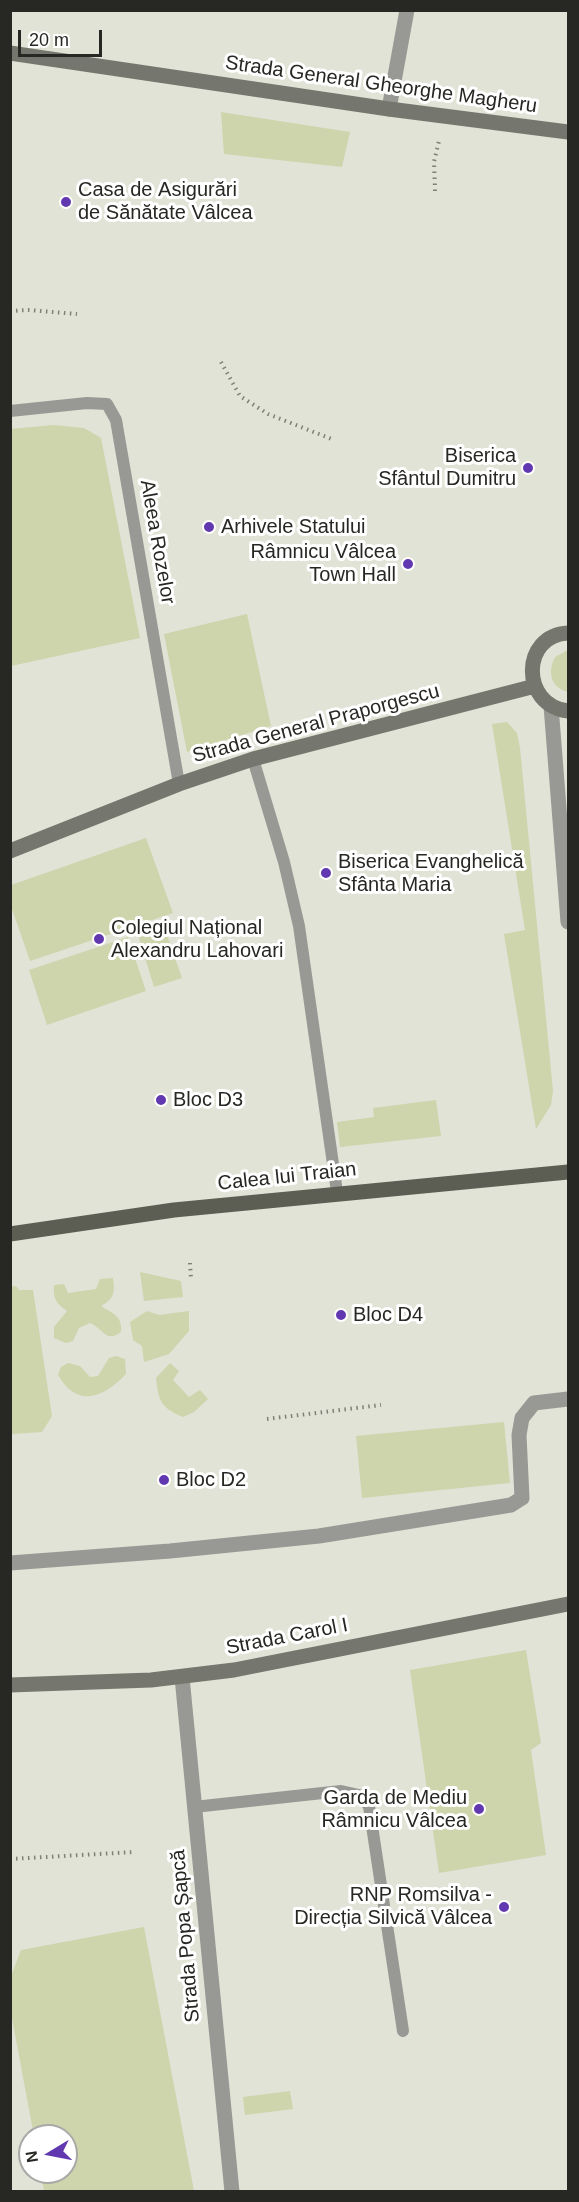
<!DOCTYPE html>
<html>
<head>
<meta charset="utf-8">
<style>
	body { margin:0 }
	#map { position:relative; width:579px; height:2202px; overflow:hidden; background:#e1e3d6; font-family:Helvetica,sans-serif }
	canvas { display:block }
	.frame { position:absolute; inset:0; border:12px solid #272823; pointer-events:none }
	.north { position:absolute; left:18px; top:2124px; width:60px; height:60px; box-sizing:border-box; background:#fff; border:2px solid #a9a9a7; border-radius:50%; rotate:260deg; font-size:16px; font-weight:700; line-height:24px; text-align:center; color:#272823 }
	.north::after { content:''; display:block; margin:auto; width:21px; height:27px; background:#6238b0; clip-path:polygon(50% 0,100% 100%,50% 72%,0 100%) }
	.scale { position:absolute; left:18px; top:30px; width:84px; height:27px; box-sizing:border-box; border:3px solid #272823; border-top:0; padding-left:8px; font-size:18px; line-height:21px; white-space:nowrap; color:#272823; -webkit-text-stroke:4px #fff; paint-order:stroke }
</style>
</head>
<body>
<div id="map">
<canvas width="579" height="2202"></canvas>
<div class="frame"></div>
<div class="north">N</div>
<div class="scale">20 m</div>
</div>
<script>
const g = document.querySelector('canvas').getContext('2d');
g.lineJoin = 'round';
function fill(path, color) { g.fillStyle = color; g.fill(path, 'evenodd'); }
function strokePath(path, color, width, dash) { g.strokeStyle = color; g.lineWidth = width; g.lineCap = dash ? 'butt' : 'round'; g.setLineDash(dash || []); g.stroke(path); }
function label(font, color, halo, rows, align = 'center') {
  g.font = font + ' Helvetica,sans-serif'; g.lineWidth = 6; g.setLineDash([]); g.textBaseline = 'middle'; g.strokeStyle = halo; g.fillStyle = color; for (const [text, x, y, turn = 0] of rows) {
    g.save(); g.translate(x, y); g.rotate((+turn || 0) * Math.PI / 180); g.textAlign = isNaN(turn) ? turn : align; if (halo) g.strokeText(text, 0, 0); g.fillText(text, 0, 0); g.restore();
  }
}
fill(new Path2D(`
	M221,112L350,132L342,167L224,154Z
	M53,425L84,428L101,438L140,638L11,666V429Z
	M247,614L271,726L187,752L164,634Z
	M568,650V692C551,688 547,672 555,657Z
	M507,722L517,733L520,748L553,1091L551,1105L536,1129L504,934L525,930L492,724Z
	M146,838L173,913L30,961L11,906V885Z
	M164,926L182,978L154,987L138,935Z
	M128,937L146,991L47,1025L29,970Z
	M436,1100L441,1136L340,1147L337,1122L374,1117L373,1108Z
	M140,1272L181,1281L183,1297L144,1301Z
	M113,1278C115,1293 114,1299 101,1306C112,1313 123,1316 121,1332C106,1344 103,1328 90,1323L79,1328L73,1341L66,1343L54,1338V1327L67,1311C56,1303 53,1299 54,1285L64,1284L68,1293L96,1289L100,1279Z
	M16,1286L19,1290H33L52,1416L42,1432L12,1434L10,1422V1287Z
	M147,1311L159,1315L189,1311V1331L169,1354L144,1362L142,1346L133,1340L130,1322Z
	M116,1356L125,1359L126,1374C105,1396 78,1410 58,1375L61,1367L68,1363L80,1366L90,1377L98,1376L109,1358Z
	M170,1363L179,1371L173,1380L189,1397L200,1390L208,1399L194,1412L183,1417C161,1408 158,1400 156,1378Z
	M504,1422L510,1483L362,1498L356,1436Z
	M526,1650L541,1743L531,1750L546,1855L439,1873L410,1670Z
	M144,1927L194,2191H44L41,2172H66V2136H34L11,2013V1976L21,1950Z
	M290,2091L293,2109L245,2115L243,2097Z`), '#ced4ac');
strokePath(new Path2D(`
	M435,191L434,162L439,141
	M10,311L28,310L77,314
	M221,362L240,396L268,414L334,440
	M190,1263L191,1279
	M267,1419L381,1405
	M10,1859L134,1852`), '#7f8078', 4, [1.5, 4.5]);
strokePath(new Path2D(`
	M10,411L87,403L107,404L116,420L179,784
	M253,759L284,862L299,926L337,1192
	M194,1807L341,1791L359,1795L369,1806L403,2031`), '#989994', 12);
strokePath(new Path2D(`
	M389,109L407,10
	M551,706L568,922
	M10,1563L170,1551L319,1536L511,1505L522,1498L519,1435L522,1418L534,1403L568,1399
	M182,1677L232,2192`), '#989994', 15);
strokePath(new Path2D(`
	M10,53L389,109L568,132
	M568,633C521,635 520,705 568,711
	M10,851L179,784L253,759L535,686
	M10,1685L151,1680L234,1670L568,1604`), '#75776f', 15);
strokePath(new Path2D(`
	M10,1234L174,1210L568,1172`), '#5c5e54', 15);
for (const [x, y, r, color] of [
	[66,202,6,"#6238b0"],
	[528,468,6,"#6238b0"],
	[209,527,6,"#6238b0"],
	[408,564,6,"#6238b0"],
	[326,873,6,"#6238b0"],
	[99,939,6,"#6238b0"],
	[161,1100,6,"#6238b0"],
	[341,1315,6,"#6238b0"],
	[164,1480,6,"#6238b0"],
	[479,1809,6,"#6238b0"],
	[504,1907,6,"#6238b0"]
]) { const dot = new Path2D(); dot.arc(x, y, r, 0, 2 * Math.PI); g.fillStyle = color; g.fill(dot); strokePath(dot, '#fff', 2); }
label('20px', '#272823', '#fff', [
	["Strada General Gheorghe Magheru",381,85,8],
	["Aleea Rozelor",157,542,80],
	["Strada General Praporgescu",316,724,-15],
	["Calea lui Traian",287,1177,-6],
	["Strada Carol I",287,1637,-11],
	["Strada Popa Șapcă",186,1936,-95]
]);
label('20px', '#272823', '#fff', [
	["Casa de Asigurări",78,190],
	["de Sănătate Vâlcea",78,213],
	["Biserica",516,456,"right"],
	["Sfântul Dumitru",516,479,"right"],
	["Arhivele Statului",221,527],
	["Râmnicu Vâlcea",396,552,"right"],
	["Town Hall",396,575,"right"],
	["Biserica Evanghelică",338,862],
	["Sfânta Maria",338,885],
	["Colegiul Național",111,928],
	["Alexandru Lahovari",111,951],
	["Bloc D3",173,1100],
	["Bloc D4",353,1315],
	["Bloc D2",176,1480],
	["Garda de Mediu",467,1798,"right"],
	["Râmnicu Vâlcea",467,1821,"right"],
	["RNP Romsilva -",492,1895,"right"],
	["Direcția Silvică Vâlcea",492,1918,"right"]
], 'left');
</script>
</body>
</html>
